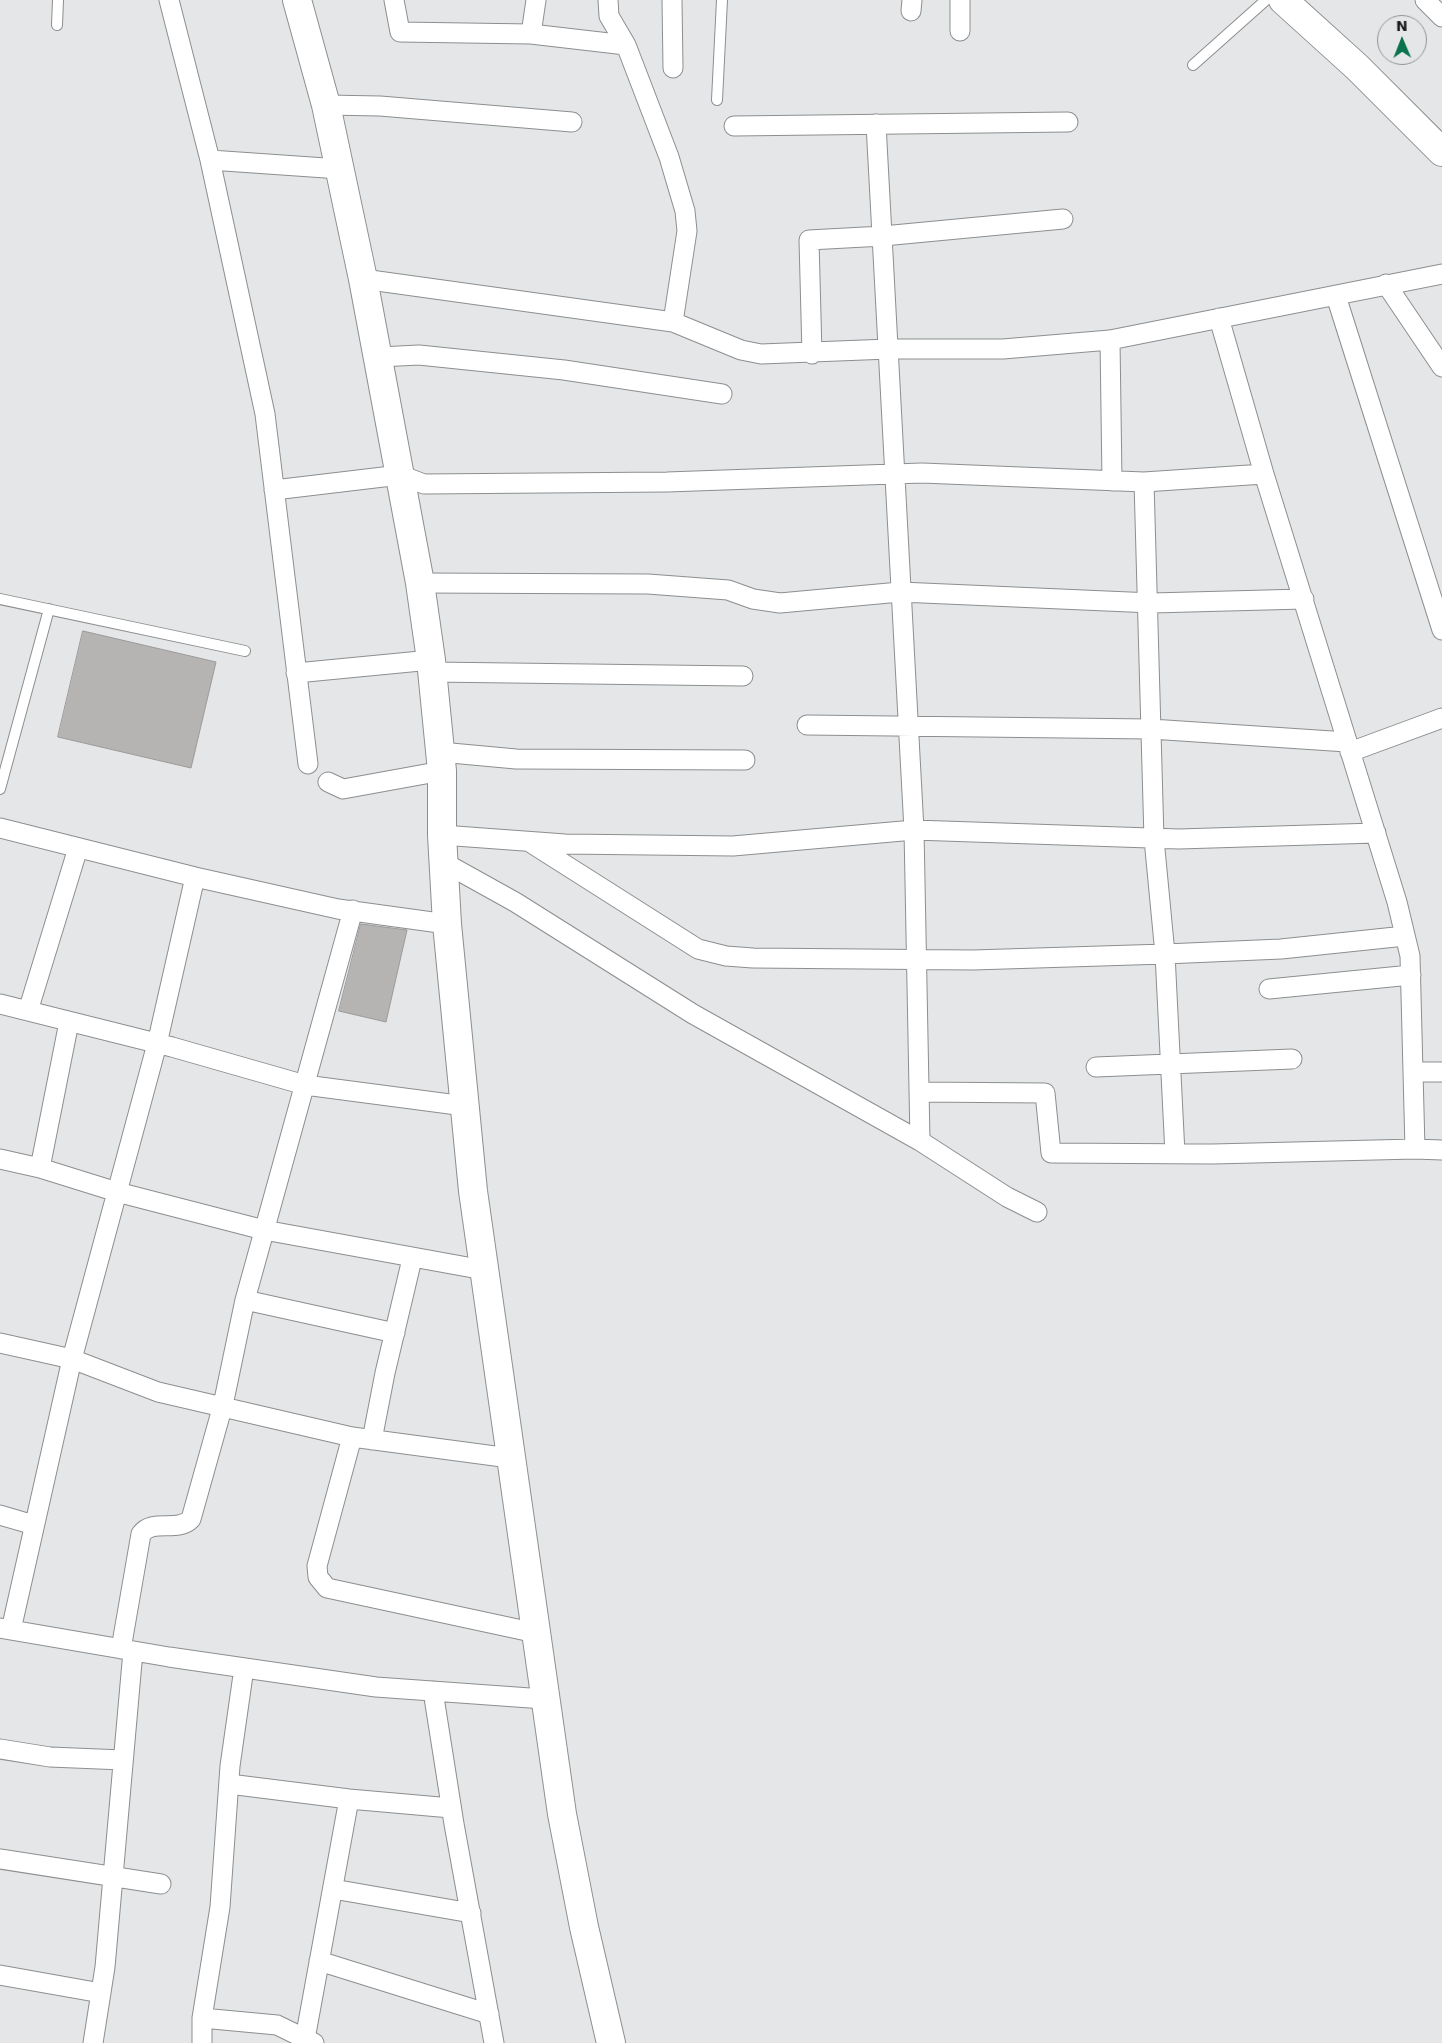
<!DOCTYPE html>
<html>
<head>
<meta charset="utf-8">
<style>
	body { margin:0 }
	#map { position:relative; width:1442px; height:2043px; overflow:hidden; background:#e4e6e8; font-family:"DejaVu Sans",sans-serif }
	canvas { display:block }
	.north { position:absolute; left:1377px; top:15px; width:50px; height:50px; box-sizing:border-box; background:#e4e6e8; border:1px solid #929496; border-radius:50%; rotate:359deg; font-size:14px; font-weight:700; line-height:20px; text-align:center; color:#18191a }
	.north::after { content:''; display:block; margin:auto; width:18px; height:22px; background:#08734c; clip-path:polygon(50% 0,100% 100%,50% 72%,0 100%) }
</style>
</head>
<body>
<div id="map">
<canvas width="1442" height="2043"></canvas>
<div class="north">N</div>
</div>
<script>
const g = document.querySelector('canvas').getContext('2d');
g.lineJoin = 'round';
function fill(path, color) { g.fillStyle = color; g.fill(path, 'evenodd'); }
function strokePath(path, color, width, dash) { g.strokeStyle = color; g.lineWidth = width; g.lineCap = dash ? 'butt' : 'round'; g.setLineDash(dash || []); g.stroke(path); }
const building = new Path2D(`
	M83,631L216,662L191,768L58,737Z
	M361,924L407,930L386,1022L339,1011Z`);
fill(building, '#b6b3b3');
strokePath(building, '#9c9999', 1);
const lane = new Path2D(`
	M57,25L58,0
	M1193,65L1266,0
	M717,100L722,0
	M0,599L245,651
	M0,789L49,609`);
const street = new Path2D(`
	M169,0L210,160L265,414L308,764
	M608,0L609,16L626,45
	M672,0L673,68
	M1425,0L1442,17
	M911,11L912,0
	M960,31V0
	M531,34L536,0
	M326,105L380,106L572,122
	M876,124L914,830L920,1141
	M734,126L1068,122
	M210,160L340,169
	M363,279L673,322L687,231L685,211L669,157L626,45L531,34L400,32L394,0
	M1386,284L1442,367
	M1336,296L1442,630
	M673,322L741,350L761,354L889,349H1003L1110,340L1442,274
	M1110,340L1112,481
	M812,354L809,240L883,236L1063,219
	M379,357L419,355L564,370L722,394
	M1144,482L1154,839L1165,954L1175,1154
	M274,490L400,475L424,484L667,482L922,473L1144,482L1264,474
	M420,583L648,584L728,590L753,599L780,603L900,592L1152,603L1304,599
	M432,672L743,676
	M296,673L431,660
	M807,725L1151,729L1347,742
	M440,752L516,759L745,760
	M1350,752L1442,718
	M328,782L343,789L442,771
	M0,828L195,877L338,909L447,924
	M442,835L565,844L733,846L914,830L1179,839L1376,833
	M531,843L698,949L726,956L753,958L973,960L1165,954L1281,949L1405,936
	M443,862L515,902L693,1014L920,1141L1007,1197L1037,1212
	M1269,989L1411,975
	M0,1004L172,1047L305,1085L465,1106
	M28,1011L78,848
	M1096,1067L1292,1059
	M1413,1072H1442
	M919,1092L1045,1093L1051,1153L1213,1154L1415,1149L1410,956L1397,902L1264,474L1219,318
	M1415,1149L1442,1150
	M0,1159L40,1168L117,1192L264,1230L484,1270
	M40,1168L69,1022
	M245,1300L395,1333
	M0,1343L72,1359L158,1392L352,1437L510,1458
	M352,1437L317,1566L318,1577L327,1588L536,1633
	M372,1440L385,1373L412,1259
	M0,1515L34,1525
	M0,1628L169,1657L376,1687L544,1699
	M11,1630L72,1359L157,1044L195,877
	M121,1649L141,1534C153,1518 177,1533 191,1519L223,1405L245,1300L353,910
	M433,1691L454,1824L494,2043
	M0,1749L50,1757L123,1760
	M229,1784L349,1799
	M0,1859L161,1884
	M333,1889L471,1913
	M319,1961L489,2014
	M0,1975L101,1993
	M202,2018L277,2025L314,2043
	M305,2039L349,1799L451,1808
	M93,2043L105,1967L133,1651
	M202,2043V2018L220,1907L230,1766L244,1668`);
const secondary = new Path2D(`
	M297,0L326,105L363,279L420,583L431,660L442,771V835L447,924L473,1191L562,1814L584,1927L611,2043
	M1283,0L1357,67L1442,152`);
strokePath(lane, '#8c8e8f', 12);
strokePath(street, '#8c8e8f', 21);
strokePath(secondary, '#8c8e8f', 30);
strokePath(lane, '#fff', 10);
strokePath(street, '#fff', 19);
strokePath(secondary, '#fff', 28);
</script>
</body>
</html>
